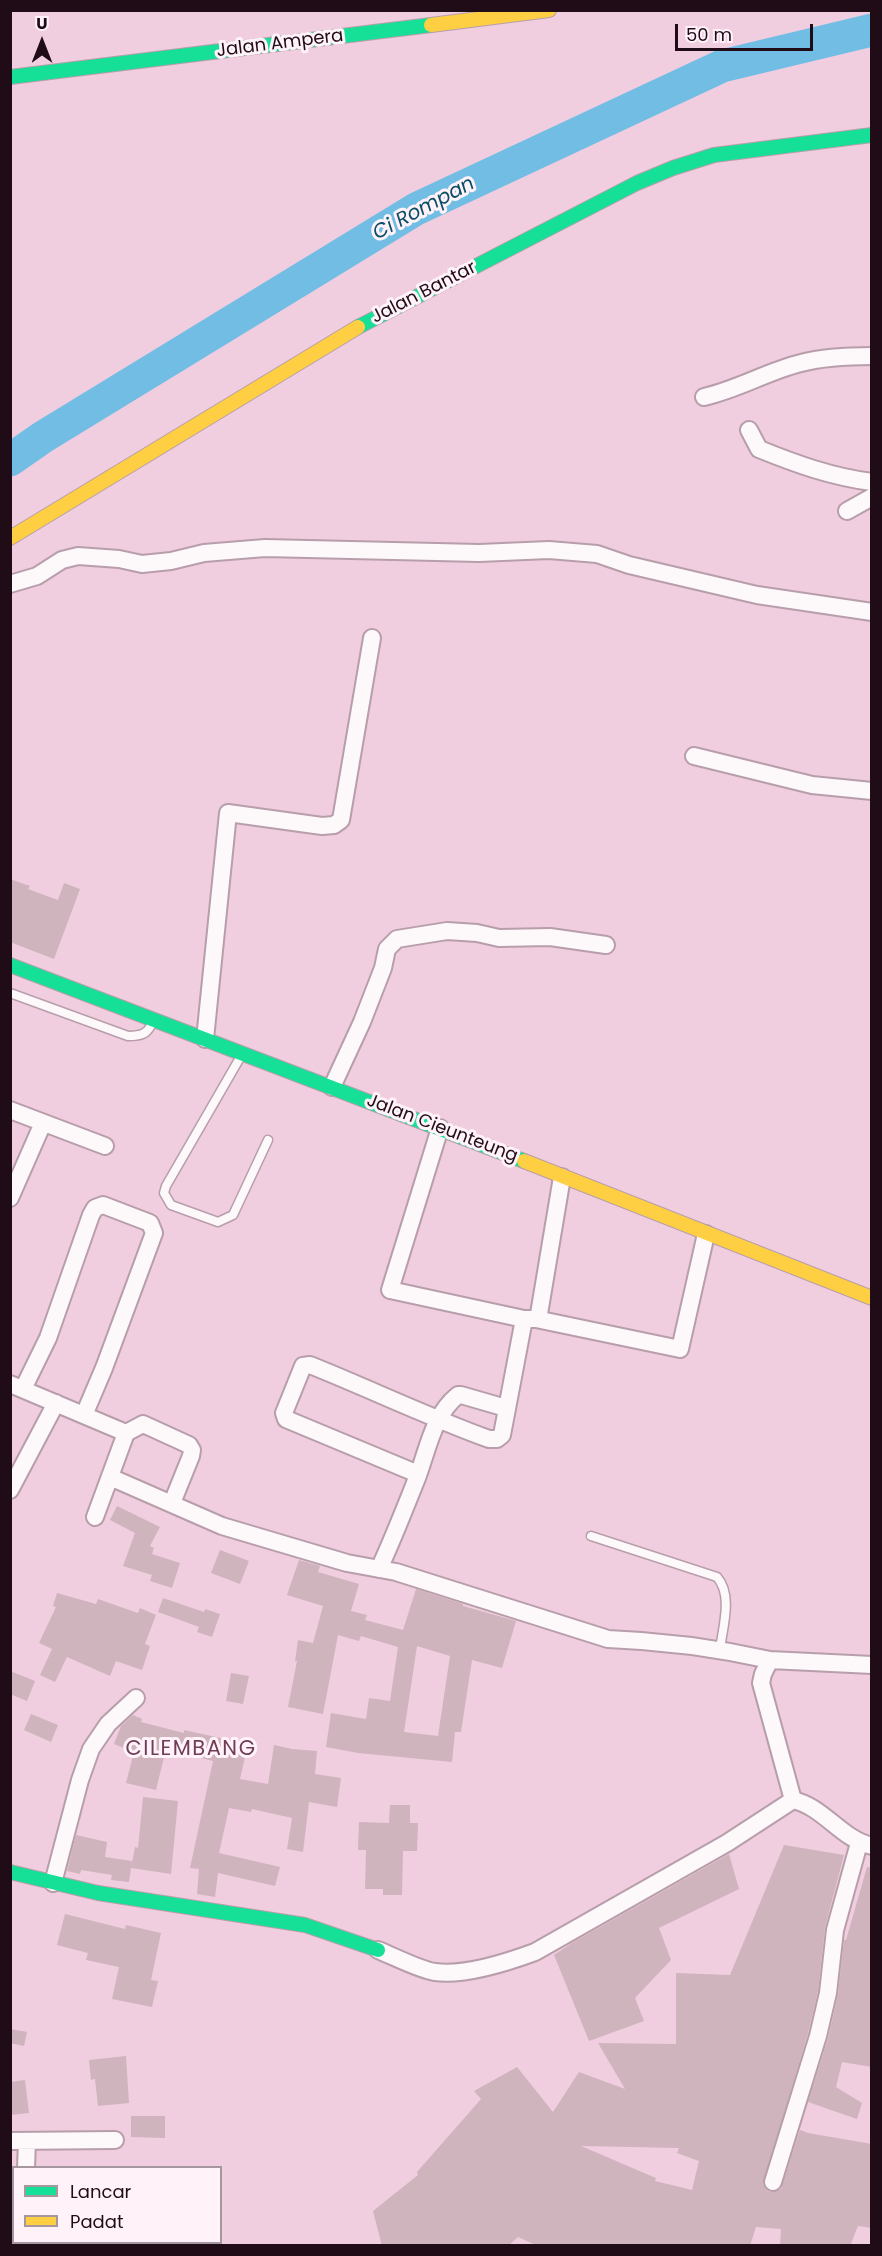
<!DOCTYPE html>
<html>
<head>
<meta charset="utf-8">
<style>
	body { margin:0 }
	#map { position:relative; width:882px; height:2256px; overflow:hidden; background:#f0cedf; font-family:Poppins,sans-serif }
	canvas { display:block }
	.frame { position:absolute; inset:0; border:12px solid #200c17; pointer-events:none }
	.legend { position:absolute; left:12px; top:2166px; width:210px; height:78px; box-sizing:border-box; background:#fff2f8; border:2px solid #a6969e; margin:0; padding:8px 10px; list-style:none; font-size:18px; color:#200c17 }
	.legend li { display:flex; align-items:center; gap:12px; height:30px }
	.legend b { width:30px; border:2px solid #a6969e }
	.north { position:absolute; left:12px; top:12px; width:60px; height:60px; -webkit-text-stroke:4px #fff2f8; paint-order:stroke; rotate:0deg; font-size:16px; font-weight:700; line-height:24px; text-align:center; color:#200c17 }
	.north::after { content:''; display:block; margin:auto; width:21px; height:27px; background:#200c17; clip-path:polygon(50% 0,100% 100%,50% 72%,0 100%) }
	.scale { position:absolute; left:675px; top:24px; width:138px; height:27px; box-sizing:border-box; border:3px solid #200c17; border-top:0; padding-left:8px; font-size:18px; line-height:21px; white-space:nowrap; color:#200c17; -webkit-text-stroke:4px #fff2f8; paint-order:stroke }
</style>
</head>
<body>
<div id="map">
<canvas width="882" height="2256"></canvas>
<div class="frame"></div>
<ul class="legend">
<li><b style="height:8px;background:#16e098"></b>Lancar</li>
<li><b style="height:8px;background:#ffcf43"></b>Padat</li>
</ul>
<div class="north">U</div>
<div class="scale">50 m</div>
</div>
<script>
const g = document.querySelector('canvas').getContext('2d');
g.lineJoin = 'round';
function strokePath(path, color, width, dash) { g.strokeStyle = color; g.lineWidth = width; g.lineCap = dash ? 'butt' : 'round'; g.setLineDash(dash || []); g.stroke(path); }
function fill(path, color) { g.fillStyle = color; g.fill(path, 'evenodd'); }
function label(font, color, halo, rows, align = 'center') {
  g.font = font + ' Poppins,sans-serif'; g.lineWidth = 6; g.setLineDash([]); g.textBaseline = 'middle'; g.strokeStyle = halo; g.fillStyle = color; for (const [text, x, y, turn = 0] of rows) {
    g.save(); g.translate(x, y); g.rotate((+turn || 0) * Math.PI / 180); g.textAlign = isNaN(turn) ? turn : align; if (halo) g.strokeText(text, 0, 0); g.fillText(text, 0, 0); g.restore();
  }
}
strokePath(new Path2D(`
	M10,460L43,437L416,209L722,66L872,30`), '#71bde4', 33);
fill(new Path2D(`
	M10,879L30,886L28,889L58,900L64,883L80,889L54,959L10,942Z
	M117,1506L160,1527L150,1546L154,1548L152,1554L180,1563L172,1588L150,1581L152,1575L123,1566L135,1533L110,1520Z
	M220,1550L249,1561L240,1584L211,1573Z
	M299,1560L320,1566L318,1572L359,1584L351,1611L367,1615L365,1620L403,1630L416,1589L463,1604V1606L516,1621L502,1668L472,1660L461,1732H455L452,1762L358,1753L326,1747L331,1713L366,1719L369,1698L390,1701L398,1647L361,1636L359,1641L338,1635L323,1714L288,1707L297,1661H295L298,1640L313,1643L323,1606L287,1595ZM417,1646L450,1656L438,1736L404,1732Z
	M57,1593L96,1604L98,1599L138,1613L140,1608L156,1615L145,1644L150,1646L142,1670L116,1661L110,1676L67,1657L55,1682L40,1675L52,1649L39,1643L56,1607L53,1606Z
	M163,1598L204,1612L205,1609L220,1614L212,1637L197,1632L199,1627L158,1612Z
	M10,1671L35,1681L27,1701L10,1694Z
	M231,1673L249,1676L243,1704L226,1701Z
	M31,1714L58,1725L51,1742L24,1730Z
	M133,1715L142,1719L141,1722L184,1733V1730L248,1744L240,1779L268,1784L274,1745L292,1749L317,1751L315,1774L341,1778L337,1807L309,1802L303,1852L287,1849L292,1818L252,1809L251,1812L229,1808L219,1853L280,1867L275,1886L218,1873L215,1897L197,1894L199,1869L190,1868L213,1761L166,1749L156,1790L126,1783L134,1752L114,1744L121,1726Z
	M143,1797L178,1801L171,1874L131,1868L135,1847L138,1848Z
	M390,1805H410V1823H418L417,1851H403L402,1895H383V1889H365L366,1850H358L359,1822L389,1823Z
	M76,1835L107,1842L105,1857L132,1861L129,1882L111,1880L112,1875L81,1870L80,1874L67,1871Z
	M784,1845L844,1855L825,1927L818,1991L808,2033L763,2184L766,2190L770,2192L781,2189L800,2130L808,2133L872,2144V2228L858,2226L850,2246H780L781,2229L756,2227L750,2246H538L518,2237L508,2246H382L373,2211L418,2175L417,2172L481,2099L474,2091L517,2067L553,2112L579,2072L625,2089L598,2043L676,2044V1973L730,1975ZM581,2146L679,2148L677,2153L699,2161L692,2190L655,2181L656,2178Z
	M729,1854L739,1889L659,1928L671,1960L635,1998L644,2021L589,2041L554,1955L572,1943Z
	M867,1867L872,1868V2067L842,2062L836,2087L862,2103L857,2119L808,2102L828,2039L838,1995L844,1940H846Z
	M65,1914L125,1929L126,1925L161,1933L151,1980L158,1981L152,2007L112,1999L119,1967L86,1960L88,1953L57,1945Z
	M10,2029L27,2032L24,2046L10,2043Z
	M126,2056L129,2103L98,2106L95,2079L91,2080L89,2060Z
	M25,2080L29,2113L10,2115V2082Z
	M131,2116H165V2138L131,2137Z`), '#cfb3bd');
const lane = new Path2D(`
	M10,993L128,1036C142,1036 148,1034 153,1021
	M241,1056L166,1186L164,1193L171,1205L218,1222L233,1215L268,1140
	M591,1536L717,1577C733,1595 723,1626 720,1649`);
const street = new Path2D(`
	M704,397C739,389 768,371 801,363C824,357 848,356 872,356
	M749,430L759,449C796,464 832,477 872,482
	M847,511L872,497
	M10,584L37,576L62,560L78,556L119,559L142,564L171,561L204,553L265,548L479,553L549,550L597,554L629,565L757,595L872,612
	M694,756L812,785L872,791
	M205,1039L228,813L322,826L334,825L341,820L372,638
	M332,1087L362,1022L383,968L387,949L397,939L447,931L477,933L499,938L550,937L606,945
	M10,1110L105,1146
	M440,1128L390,1290L524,1319
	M10,1198L43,1123
	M536,1319L680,1349L706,1234
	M10,1384L126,1433
	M23,1389L48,1338L91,1215L95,1208L103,1205L150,1223L154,1233L104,1368L84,1415
	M418,1474L286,1419L284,1413L303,1366L310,1365C370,1389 428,1417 489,1439H497L502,1435L524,1319H536L539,1314L562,1177
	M110,1477L222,1526L347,1563L396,1572L608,1639C663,1641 716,1648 770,1660
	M10,1490L56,1403
	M95,1517L126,1433L143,1424L189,1445L192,1450L191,1456L172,1503
	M379,1569C393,1539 405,1508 417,1478C428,1449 433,1415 458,1395H461L506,1408
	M793,1800L761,1683L763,1674L770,1660L872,1665
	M53,1883L80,1780L91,1749L108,1724L136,1698
	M378,1950C393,1956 420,1970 435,1972C464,1976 508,1962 535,1952L727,1843L793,1800C824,1807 841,1839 872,1846
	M10,2141L115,2140
	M26,2168L27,2141
	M773,2182L818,2036L828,1993L835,1930L859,1843
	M25,2246V2242`);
const fast = new Path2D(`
	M10,77L431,25
	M358,327L637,183L673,168L714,155L872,135
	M10,965L524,1161
	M10,1872L98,1893L305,1925L378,1950`);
const slow = new Path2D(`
	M431,25L549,10
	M10,538L358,327
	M524,1161L872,1298`);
strokePath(lane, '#b79eaa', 11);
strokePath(street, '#b79eaa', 20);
strokePath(fast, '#b79eaa', 16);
strokePath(slow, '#b79eaa', 16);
strokePath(lane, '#fdf8fa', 8);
strokePath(street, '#fdf8fa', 16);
strokePath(fast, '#16e098', 14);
strokePath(slow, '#ffcf43', 14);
label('18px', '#200c17', '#fff2f8', [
	["Jalan Ampera",280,44,-7],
	["Jalan Bantar",424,293,-27],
	["Jalan Cieunteung",442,1129,21]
]);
label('italic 20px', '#084f67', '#fff2f8', [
	["Ci Rompan",424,209,-28]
]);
g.letterSpacing = '1.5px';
label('21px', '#6f3d57', '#fff2f8', [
	["CILEMBANG",191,1750]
]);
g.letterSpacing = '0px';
</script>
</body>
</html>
